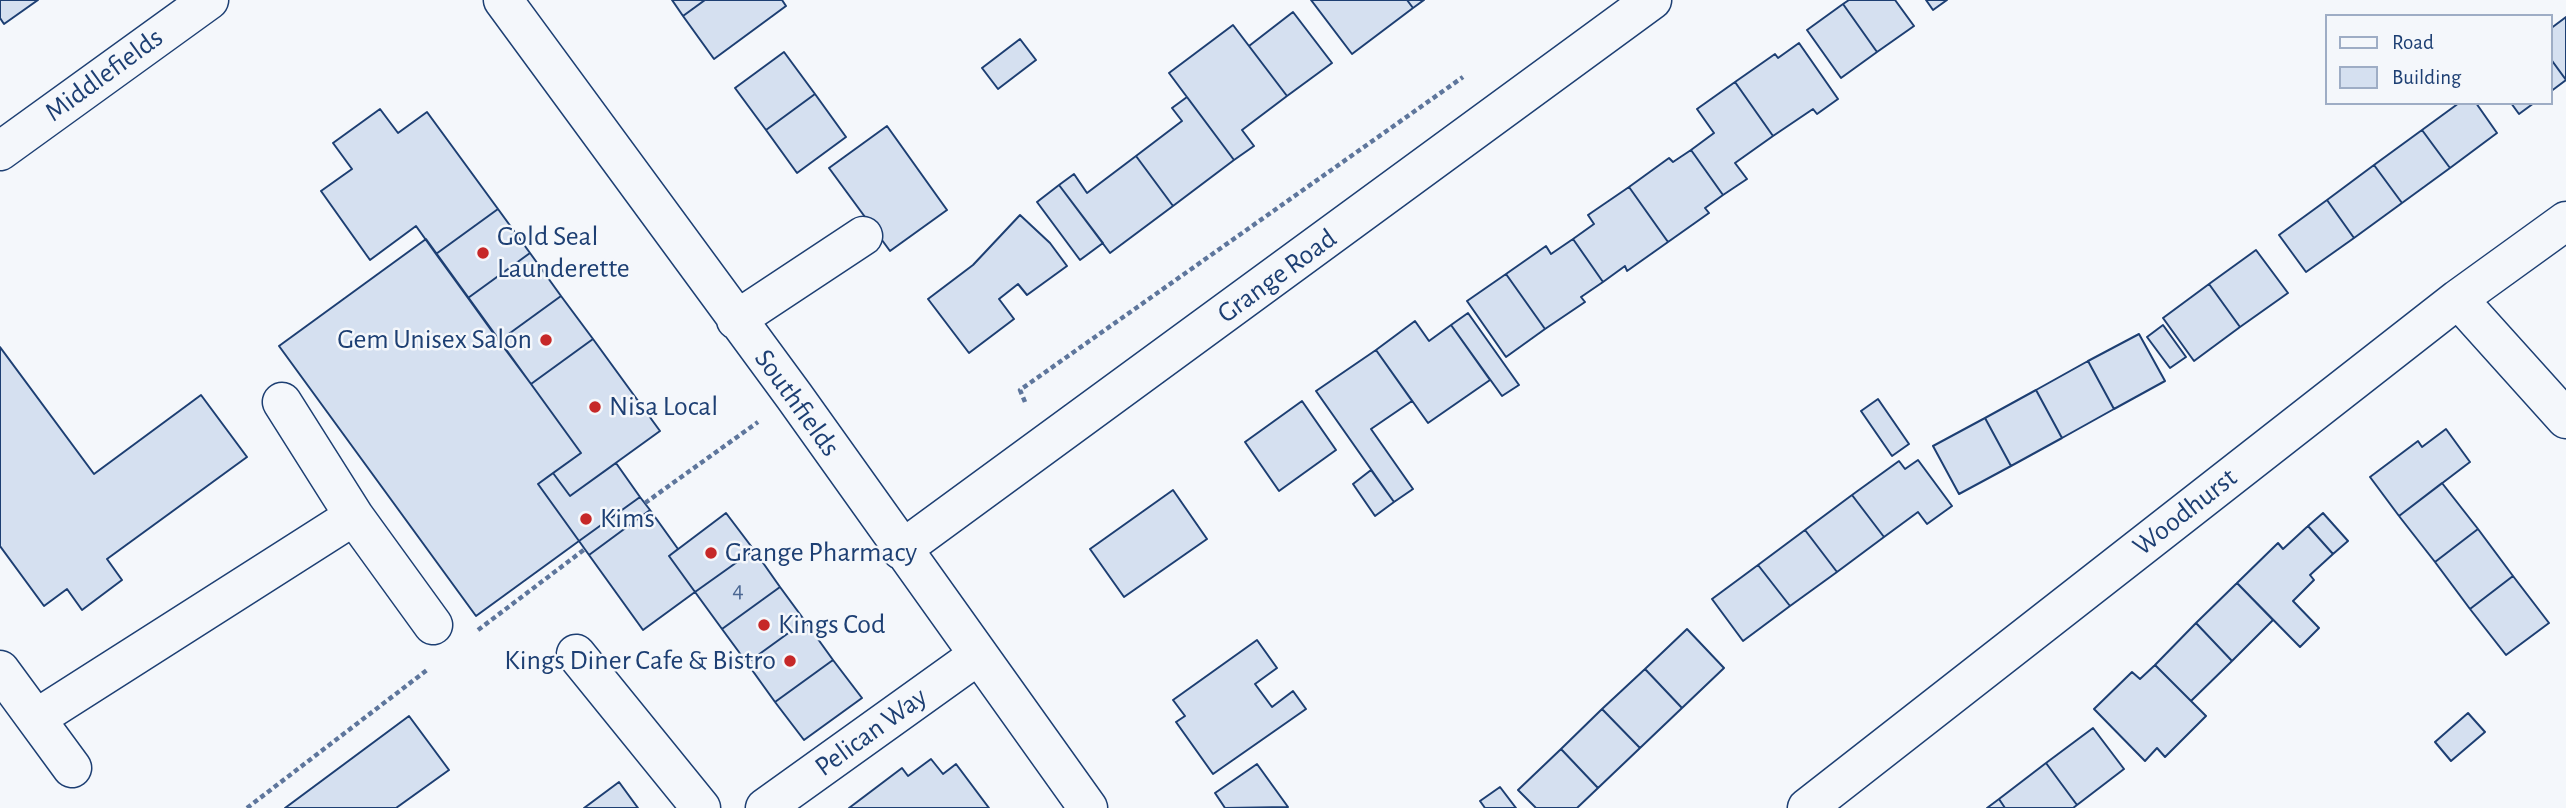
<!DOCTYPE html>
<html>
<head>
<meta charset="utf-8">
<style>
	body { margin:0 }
	#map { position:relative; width:2566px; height:808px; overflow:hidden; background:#f4f7fb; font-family:"Alegreya Sans",sans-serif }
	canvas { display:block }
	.legend { position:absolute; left:2325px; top:14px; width:228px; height:91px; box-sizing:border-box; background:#f4f7fb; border:2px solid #9eadc5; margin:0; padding:9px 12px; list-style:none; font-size:21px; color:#1d3f73 }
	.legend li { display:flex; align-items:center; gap:14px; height:35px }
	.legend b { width:35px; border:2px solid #9eadc5 }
</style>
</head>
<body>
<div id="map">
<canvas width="2566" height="808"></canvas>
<ul class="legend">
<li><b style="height:9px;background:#f4f7fb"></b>Road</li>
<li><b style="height:19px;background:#d5e0f0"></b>Building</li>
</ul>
</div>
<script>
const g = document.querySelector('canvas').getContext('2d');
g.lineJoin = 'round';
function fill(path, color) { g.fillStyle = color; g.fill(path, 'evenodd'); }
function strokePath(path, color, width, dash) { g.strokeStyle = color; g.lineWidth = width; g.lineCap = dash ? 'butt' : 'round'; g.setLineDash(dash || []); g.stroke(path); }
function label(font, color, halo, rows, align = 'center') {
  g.font = font + ' "Alegreya Sans",sans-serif'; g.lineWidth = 5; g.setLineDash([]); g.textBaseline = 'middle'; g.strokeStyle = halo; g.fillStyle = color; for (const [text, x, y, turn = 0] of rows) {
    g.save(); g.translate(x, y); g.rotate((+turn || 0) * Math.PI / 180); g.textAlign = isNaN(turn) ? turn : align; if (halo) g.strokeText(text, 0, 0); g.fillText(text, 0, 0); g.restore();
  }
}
const building = new Path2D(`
	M0,0H38L4,24L0,18Z
	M672,0H705L683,16Z
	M705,0H782L786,6L714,59L683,16Z
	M1311,0H1407L1413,8L1352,54Z
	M1407,0H1424L1413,8Z
	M1849,0H1895L1914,26L1877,52L1843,4Z
	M1926,0H1947L1933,10Z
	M1843,4L1877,52L1841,78L1807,30Z
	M1293,12L1332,63L1287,96L1249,46Z
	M2566,17V80L2550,58V29Z
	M1233,25L1287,96L1242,130L1254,146L1234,160L1169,73Z
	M1020,39L1036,60L998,89L982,68Z
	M1799,43L1838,99L1817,114L1813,109L1773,136L1735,82L1775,54L1778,58Z
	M784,52L815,94L766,130L735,88Z
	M2550,58L2566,80L2550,92Z
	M1735,82L1773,136L1735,163L1747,179L1723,195L1691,150L1714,133L1697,109Z
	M815,94L846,137L797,173L766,130Z
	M1187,97L1234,160L1173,206L1136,156L1182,121L1172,108Z
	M2459,103H2476L2497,133L2450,168L2422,130Z
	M2511,103H2534L2519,114Z
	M380,109L398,133L427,112L498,209L436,254L416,226L370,260L321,191L352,169L333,143Z
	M887,126L947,210L890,251L829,168Z
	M2422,130L2450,168L2402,203L2374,165Z
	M1691,150L1723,195L1705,208L1709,213L1668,242L1629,187L1669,158L1673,162Z
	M1136,156L1173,206L1110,253L1059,185L1074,174L1087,193Z
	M2374,165L2402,203L2354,238L2327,200Z
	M1059,185L1103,243L1080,260L1037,202Z
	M1629,187L1668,242L1627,271L1625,266L1603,282L1573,239L1594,224L1588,215Z
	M2327,200L2354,238L2306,272L2279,235Z
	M498,209L530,253L468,298L436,254Z
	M1020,215L1050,243L1067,266L1027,295L1018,284L999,299L1014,319L969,353L928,299L973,265Z
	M426,239L581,453L538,484L579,541L476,616L279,346Z
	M1573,239L1603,282L1581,297L1585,302L1545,329L1506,274L1546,246L1551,254Z
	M2256,250L2288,293L2240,327L2209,284Z
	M530,253L561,296L499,341L468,298Z
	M1506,274L1545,329L1506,357L1467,301Z
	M2209,284L2240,327L2194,361L2163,318Z
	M561,296L593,339L531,384L499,341Z
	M1468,313L1519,385L1502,396L1451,325Z
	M1415,321L1429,341L1451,325L1490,380L1428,423L1376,350Z
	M2163,325L2186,357L2170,368L2147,337Z
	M2139,334L2165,381L2114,409L2088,361Z
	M593,339L660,431L570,496L553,473L581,453L531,384Z
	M0,347L94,474L201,395L247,457L107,559L122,580L82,610L67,589L44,606L0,546Z
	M1376,350L1412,401L1371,429L1413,489L1394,502L1316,391Z
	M2088,361L2114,409L2062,438L2036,390Z
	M2036,390L2062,438L2011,466L1985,418Z
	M1878,399L1909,444L1892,456L1861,411Z
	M1302,401L1336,450L1279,491L1245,442Z
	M1985,418L2011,466L1959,494L1933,446Z
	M2446,429L2470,462L2399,516L2370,477L2418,441L2422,447Z
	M1918,460L1952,506L1927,524L1918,512L1884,537L1852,495L1899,461L1905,469Z
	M616,463L640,497L579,541L538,484L553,473L570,496Z
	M1371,470L1394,502L1375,516L1353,484Z
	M2442,483L2478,529L2435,562L2399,516Z
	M1173,490L1207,539L1124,597L1090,549Z
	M1852,495L1884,537L1837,572L1805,530Z
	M640,497L650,510L589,555L579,541Z
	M650,510L678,549L669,556L695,592L643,630L589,555Z
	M726,513L754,550L695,592L669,556Z
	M2323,513L2348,541L2333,554L2308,526Z
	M2308,526L2333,554L2310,575L2314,580L2293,601L2319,628L2300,647L2237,583L2278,543L2283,549Z
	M2478,529L2513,576L2470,609L2435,562Z
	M1805,530L1837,572L1790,606L1758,565Z
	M754,550L780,587L722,629L695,592Z
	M1758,565L1790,606L1743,641L1712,599Z
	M2513,576L2549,623L2506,655L2470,609Z
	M2237,583L2273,620L2232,661L2196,623Z
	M780,587L805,621L747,663L722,629Z
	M805,621L833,660L775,702L747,663Z
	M2196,623L2232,661L2191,701L2155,665Z
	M1687,629L1724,668L1682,708L1645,669Z
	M1257,640L1277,668L1255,684L1272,707L1293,691L1306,709L1213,774L1176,722L1185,716L1173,700Z
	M833,660L862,698L804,740L775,702Z
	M2155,665L2206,716L2165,757L2157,748L2145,761L2094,709L2132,672L2140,679Z
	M1645,669L1682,708L1640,748L1602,709Z
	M1602,709L1640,748L1598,788L1561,749Z
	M2468,713L2485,732L2451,761L2435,742Z
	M409,716L449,770L396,808H285Z
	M2093,728L2124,769L2077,805L2046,763Z
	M1561,749L1598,788L1577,808H1536L1518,790Z
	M931,759L943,774L956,764L989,808H849L902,768L908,776Z
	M2046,763L2077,805L2073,808H2005L1999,799Z
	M1257,764L1288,807L1225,808L1215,793Z
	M619,782L638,808H584Z
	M1500,787L1516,808H1485L1480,801Z
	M1999,799L2005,808H1987Z`);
fill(building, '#d5e0f0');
strokePath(building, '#1d3f73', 2);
const minor = new Path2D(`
	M503,0L794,396L1088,808
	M0,151L209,0
	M2458,299L2566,419
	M736,320L863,236
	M282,402L354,516
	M901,550L1652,0
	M576,654L701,808
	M0,670L72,768
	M37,718L354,516L433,625
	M765,808L977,656
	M1807,808L2458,299L2566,221`);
strokePath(minor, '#1d3f73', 41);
strokePath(new Path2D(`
	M1025,402L1020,390L1463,77
	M645,503L758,422
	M478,630L585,549
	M247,808L427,670`), '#5e769c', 4.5, [5, 3.5]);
strokePath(minor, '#f4f7fb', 38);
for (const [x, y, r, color] of [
	[483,253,7,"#c62828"],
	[546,340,7,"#c62828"],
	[595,407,7,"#c62828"],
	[586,519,7,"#c62828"],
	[711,553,7,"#c62828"],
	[764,625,7,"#c62828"],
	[790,661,7,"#c62828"]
]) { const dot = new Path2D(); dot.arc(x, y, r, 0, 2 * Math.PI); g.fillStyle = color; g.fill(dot); strokePath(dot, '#f4f7fb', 2.5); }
label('24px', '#4b6792', null, [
	["4",738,590]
]);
label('28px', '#1d3f73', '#f4f7fb', [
	["Middlefields",104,75,-36],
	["Grange Road",1277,276,-36],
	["Southfields",797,403,54],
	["Woodhurst",2185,512,-38],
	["Pelican Way",871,732,-36]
]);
label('28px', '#1d3f73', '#f4f7fb', [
	["Gold Seal",497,237],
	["Launderette",497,269],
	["Gem Unisex Salon",532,340,"right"],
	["Nisa Local",609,407],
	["Kims",600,519],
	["Grange Pharmacy",725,553],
	["Kings Cod",778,625],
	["Kings Diner Cafe & Bistro",776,661,"right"]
], 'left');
</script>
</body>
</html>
